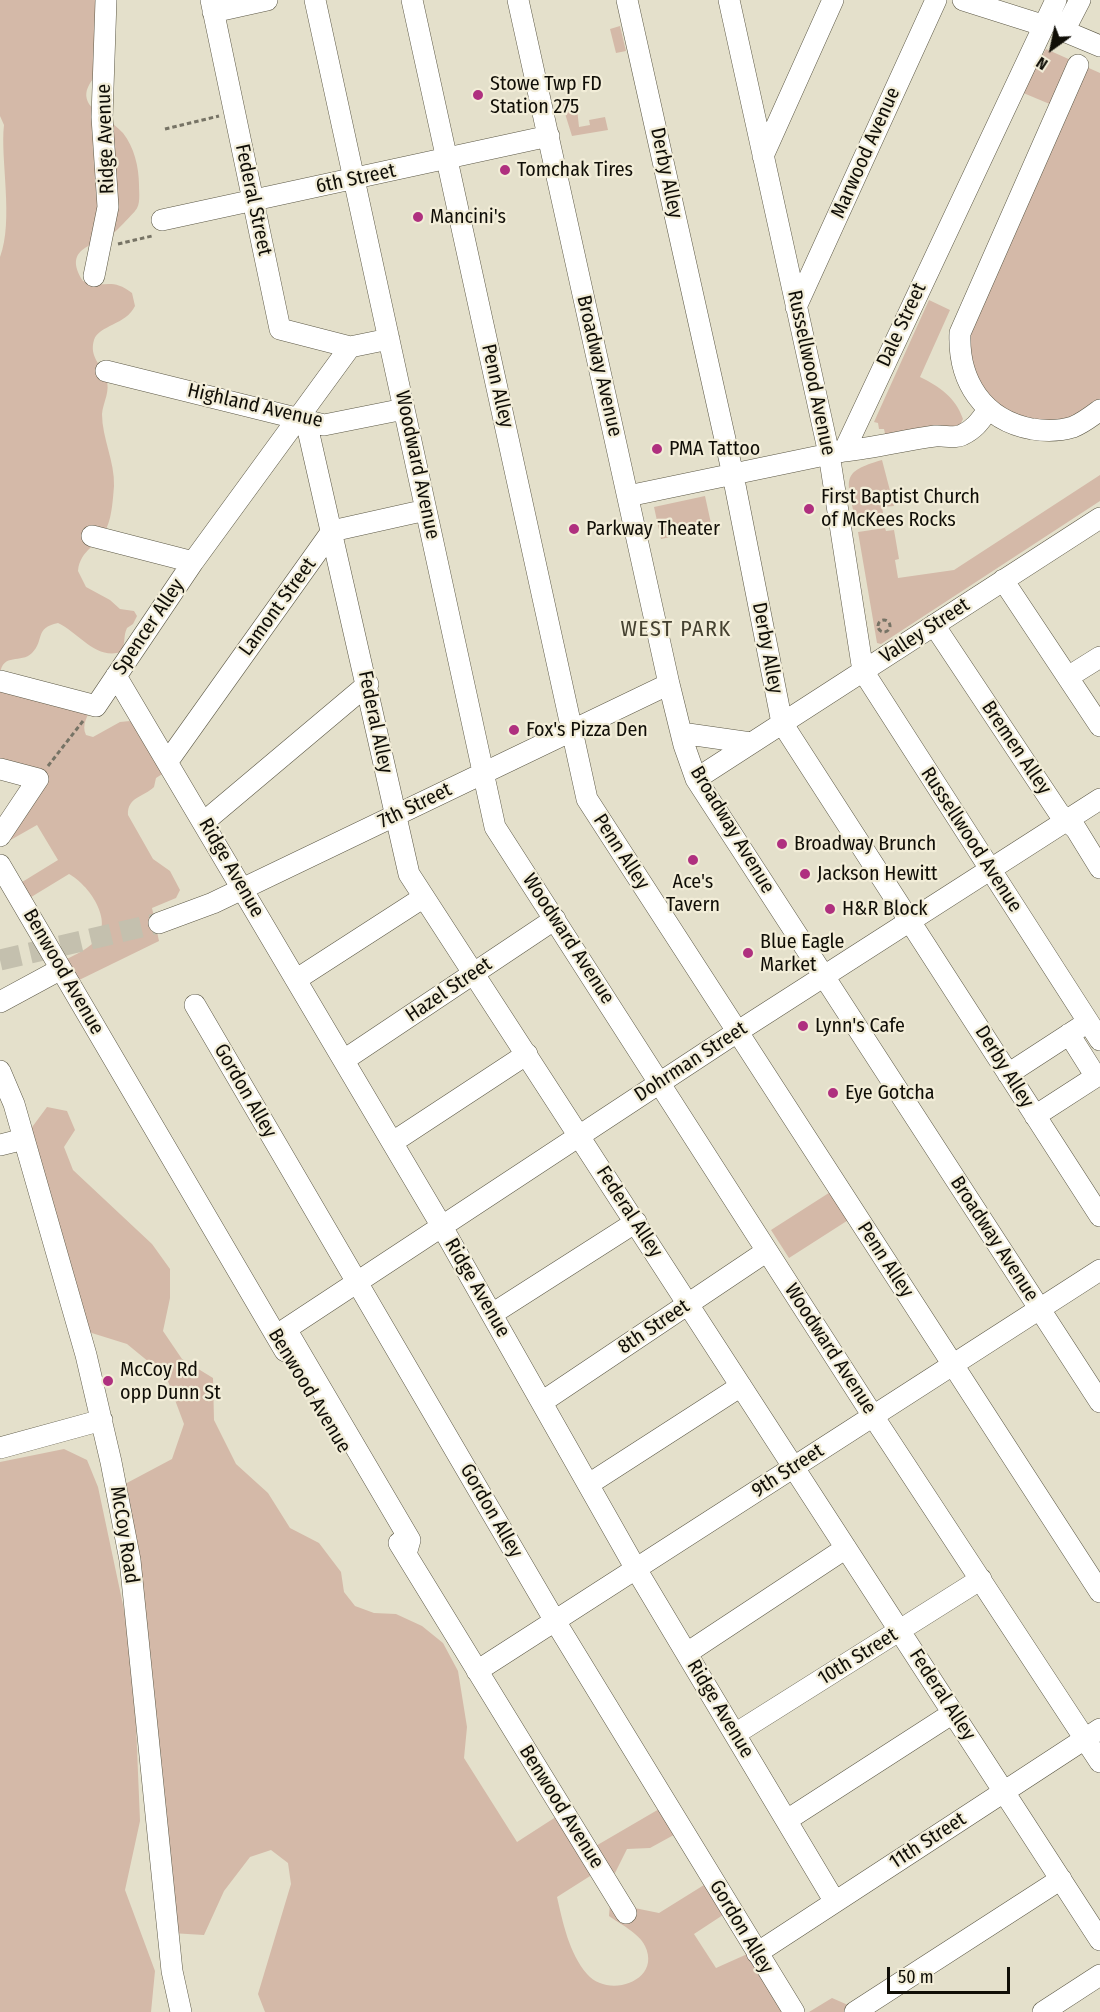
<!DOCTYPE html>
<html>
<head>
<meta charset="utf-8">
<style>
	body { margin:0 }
	#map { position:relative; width:1100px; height:2012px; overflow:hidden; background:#e4e0cb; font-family:"Fira Sans Condensed",sans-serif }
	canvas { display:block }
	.north { position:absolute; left:1022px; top:18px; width:60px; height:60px; -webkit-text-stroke:4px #f2edd8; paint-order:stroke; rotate:213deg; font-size:16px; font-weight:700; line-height:24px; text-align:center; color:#100e07 }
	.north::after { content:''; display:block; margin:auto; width:21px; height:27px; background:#100e07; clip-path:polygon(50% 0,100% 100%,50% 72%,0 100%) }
	.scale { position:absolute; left:887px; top:1967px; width:123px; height:27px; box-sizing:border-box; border:3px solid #100e07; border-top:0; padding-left:8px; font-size:18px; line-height:21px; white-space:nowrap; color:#100e07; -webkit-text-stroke:4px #f2edd8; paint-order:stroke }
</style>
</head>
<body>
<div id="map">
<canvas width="1100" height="2012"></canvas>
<div class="north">N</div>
<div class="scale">50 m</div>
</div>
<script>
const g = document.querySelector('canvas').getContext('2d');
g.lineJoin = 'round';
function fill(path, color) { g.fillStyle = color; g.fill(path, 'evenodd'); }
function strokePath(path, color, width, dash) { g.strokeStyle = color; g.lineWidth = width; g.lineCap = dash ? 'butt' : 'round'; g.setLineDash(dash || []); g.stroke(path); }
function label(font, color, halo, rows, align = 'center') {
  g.font = font + ' "Fira Sans Condensed",sans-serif'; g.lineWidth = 4.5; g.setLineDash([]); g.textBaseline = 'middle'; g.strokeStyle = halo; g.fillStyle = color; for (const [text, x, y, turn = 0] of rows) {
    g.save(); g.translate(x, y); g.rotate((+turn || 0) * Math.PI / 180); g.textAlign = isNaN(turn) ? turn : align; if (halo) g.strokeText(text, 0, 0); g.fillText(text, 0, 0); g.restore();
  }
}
fill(new Path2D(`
	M0,0H105L93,79C71,107 109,116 123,133C134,147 139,167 139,185C139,193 141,205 135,211C132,215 116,231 113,234C97,245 61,247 83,281C102,290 111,276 132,293L135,306C126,325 99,325 94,340C89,357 101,364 106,378C111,391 103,402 102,414C102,438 115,462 114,486C113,498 112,516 107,527C99,546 80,549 78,571L86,587L110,600L120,609L134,611L137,616L133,624L127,628C123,636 126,643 121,652C96,660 79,633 58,623C34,628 45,640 32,653C21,664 3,652 0,674V257C14,221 0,158 4,125L0,116Z
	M620,26L626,51L616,53L610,29Z
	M1046,49L1100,73V399L1088,409L1063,421L1017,419L980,392L966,337L1064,110L1021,92Z
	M567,103L569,110L577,108L579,127L590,125L589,120L605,117L608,130L572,136L562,104Z
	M929,300L950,310L920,377C939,386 956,398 963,419L960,425L886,438L884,429H879L878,423L874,422Z
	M882,460L894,506L882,507L883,513L855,518C847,479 840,472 882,460Z
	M1100,475V501L881,644L877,643L858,532L885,528L886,531L894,530L899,559L895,560L898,578L954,570Z
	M705,496L712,528L661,539L654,507Z
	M0,674L92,707C88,715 81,725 86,735L93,737L120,722L130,721L170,769L156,778L154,787C144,797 127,797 128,815L153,859L170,871L180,890L176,898L152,908L159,941L71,984L59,963C70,957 86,951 95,941C115,921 88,884 69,874L23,902L14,887L58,860L37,825L7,842L34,786L0,773Z
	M47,1107L67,1111L75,1130L64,1147L73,1170L152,1244L170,1269V1298L163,1331L182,1359L213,1378L214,1420L236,1464L268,1493L290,1528L319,1543L341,1572L344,1592L355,1606L374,1613L396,1614L422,1626L443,1643L458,1671L467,1727L464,1758L517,1842L562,1813L594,1847L666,1805L681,1831L650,1848L627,1849L615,1873L598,1871L557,1897C563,1923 569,1953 587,1974C608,1999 662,1981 645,1946C639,1933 620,1924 609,1916L610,1903L659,1913L712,1880L729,1911L694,1934L716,1968L754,1951L792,2012H265L258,1994L291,1884L288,1863L271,1850L250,1857L224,1891L204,1935L171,1933L125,1484L172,1459L184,1424L166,1376L127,1344L79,1329L24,1138Z
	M835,1189L853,1217L789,1258L771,1230Z
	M64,1449L87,1460L98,1487L133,1652L140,1821L125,1890L155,1971L151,2012H0V1462Z
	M832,1998L864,2012H809Z`), '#d4b9a8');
strokePath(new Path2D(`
	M0,960L159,923`), '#c4c0ae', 21, [21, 10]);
const minor = new Path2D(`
	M211,0L280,329L350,347
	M315,0L495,827L873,1416L1100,1762
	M412,0L587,799L1100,1592
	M518,0L669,684L684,745L696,779L1100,1402
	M627,0L733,475L782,723L1100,1216
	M729,0L829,454L863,671L1100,1040
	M963,0L1042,25
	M1080,0L1064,31L1100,46
	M213,12L267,0
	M1078,65L960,333C958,381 983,420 1032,429C1045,431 1060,431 1073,427C1083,423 1092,416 1100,410
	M763,156L833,0
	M162,220L549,136
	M94,276L108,207L102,117L106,0
	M796,307L936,0
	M106,371L324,425L404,409
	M306,421L409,874L1100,1940
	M844,451C875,448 904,440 935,436C944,435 954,439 962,435C975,429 980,421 988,410
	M628,496L844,451L1056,0
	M92,536L193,562
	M1003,580L1100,726
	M934,625L1059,813L1076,829L1100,868
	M116,676L441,1225L636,1569L835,1902
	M1068,677L1100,657
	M0,681L96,706L193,562L350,347L389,339
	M681,733L751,743
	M168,761L332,531L426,510
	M0,769L38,779L0,836
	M696,779L1100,518
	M204,822L368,684
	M0,865L285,1351
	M159,923L213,903L669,684
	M297,979L424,897
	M0,1002L61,969
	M195,1005L555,1621L794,2012
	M1069,1034L1096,1077
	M344,1060L555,919
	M0,1071L14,1104L86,1355L111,1462L130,1560L172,1971L181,2012
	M1008,1074L1088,1022
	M1035,1116L1100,1074
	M393,1142L527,1054
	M0,1145L24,1139
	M492,1314L636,1222
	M542,1402L767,1251
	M0,1448L102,1420
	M589,1484L741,1386
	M399,1543L626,1913
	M406,1554L410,1540L286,1329L737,1032L1100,799
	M687,1653L846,1548
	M477,1671L1100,1270
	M735,1734L981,1579
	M787,1820L953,1713
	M757,1953L1100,1729
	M855,2012L1061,1879
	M1043,2012L1100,1975`);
strokePath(minor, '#5c5846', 22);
strokePath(new Path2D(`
	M165,129L219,116
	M118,244L152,236
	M859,526L884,521
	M878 626a6 6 0 1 1 12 0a6 6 0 1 1-12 0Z
	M48,766L83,721`), '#767365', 3, [4.5, 3]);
strokePath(minor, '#fff', 21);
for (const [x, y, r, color] of [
	[478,95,6,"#af307f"],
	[505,170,6,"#af307f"],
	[418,217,6,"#af307f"],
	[657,449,6,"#af307f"],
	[809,509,6,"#af307f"],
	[574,529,6,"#af307f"],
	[514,730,6,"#af307f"],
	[782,844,6,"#af307f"],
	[693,860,6,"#af307f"],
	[805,874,6,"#af307f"],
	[830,909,6,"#af307f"],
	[748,953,6,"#af307f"],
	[803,1026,6,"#af307f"],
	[833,1093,6,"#af307f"],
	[108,1381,6,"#af307f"]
]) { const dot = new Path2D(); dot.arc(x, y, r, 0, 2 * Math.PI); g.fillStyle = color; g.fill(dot); strokePath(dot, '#f2edd8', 2); }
label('20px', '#100e07', '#f2edd8', [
	["Stowe Twp FD",490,84],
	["Station 275",490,107],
	["Tomchak Tires",517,170],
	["Mancini's",430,217],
	["PMA Tattoo",669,449],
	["First Baptist Church",821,497],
	["of McKees Rocks",821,520],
	["Parkway Theater",586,529],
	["Fox's Pizza Den",526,730],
	["Broadway Brunch",794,844],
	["Jackson Hewitt",817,874],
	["Ace's",693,882,"center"],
	["Tavern",693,905,"center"],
	["H&R Block",842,909],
	["Blue Eagle",760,942],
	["Market",760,965],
	["Lynn's Cafe",815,1026],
	["Eye Gotcha",845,1093],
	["McCoy Rd",120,1370],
	["opp Dunn St",120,1393]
], 'left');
label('20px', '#100e07', '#f2edd8', [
	["Ridge Avenue",106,139,-92],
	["Marwood Avenue",866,153,-66],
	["Derby Alley",666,173,78],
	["6th Street",356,179,-12],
	["Federal Street",253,200,78],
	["Dale Street",902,325,-65],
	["Broadway Avenue",599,366,77],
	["Russellwood Avenue",811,373,78],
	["Penn Alley",497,386,77],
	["Highland Avenue",255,406,13],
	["Woodward Avenue",417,465,78],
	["Lamont Street",278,607,-54],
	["Spencer Alley",149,627,-56],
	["Valley Street",925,631,-33],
	["Derby Alley",767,648,79],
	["Federal Alley",375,722,78],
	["Bremen Alley",1016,748,56],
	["7th Street",415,806,-26],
	["Broadway Avenue",732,830,59],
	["Russellwood Avenue",971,840,57],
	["Penn Alley",621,852,57],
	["Ridge Avenue",231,868,60],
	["Woodward Avenue",568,939,57],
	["Benwood Avenue",63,972,60],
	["Hazel Street",449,990,-34],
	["Dohrman Street",691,1062,-33],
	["Derby Alley",1004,1067,58],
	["Gordon Alley",245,1091,60],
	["Federal Alley",629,1212,57],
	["Broadway Avenue",994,1239,57],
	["Penn Alley",885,1260,57],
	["Ridge Avenue",477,1288,60],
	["8th Street",654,1327,-34],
	["Woodward Avenue",830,1349,57],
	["Benwood Avenue",309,1391,59],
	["9th Street",788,1471,-33],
	["Gordon Alley",491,1511,60],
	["McCoy Road",124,1535,81],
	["10th Street",858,1657,-32],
	["Federal Alley",942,1695,57],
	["Ridge Avenue",720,1709,59],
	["Benwood Avenue",561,1807,58],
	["11th Street",928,1841,-33],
	["Gordon Alley",741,1927,59]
]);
g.letterSpacing = '1.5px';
label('22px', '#454130', '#f2edd8', [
	["WEST PARK",676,630]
]);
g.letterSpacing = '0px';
</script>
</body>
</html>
